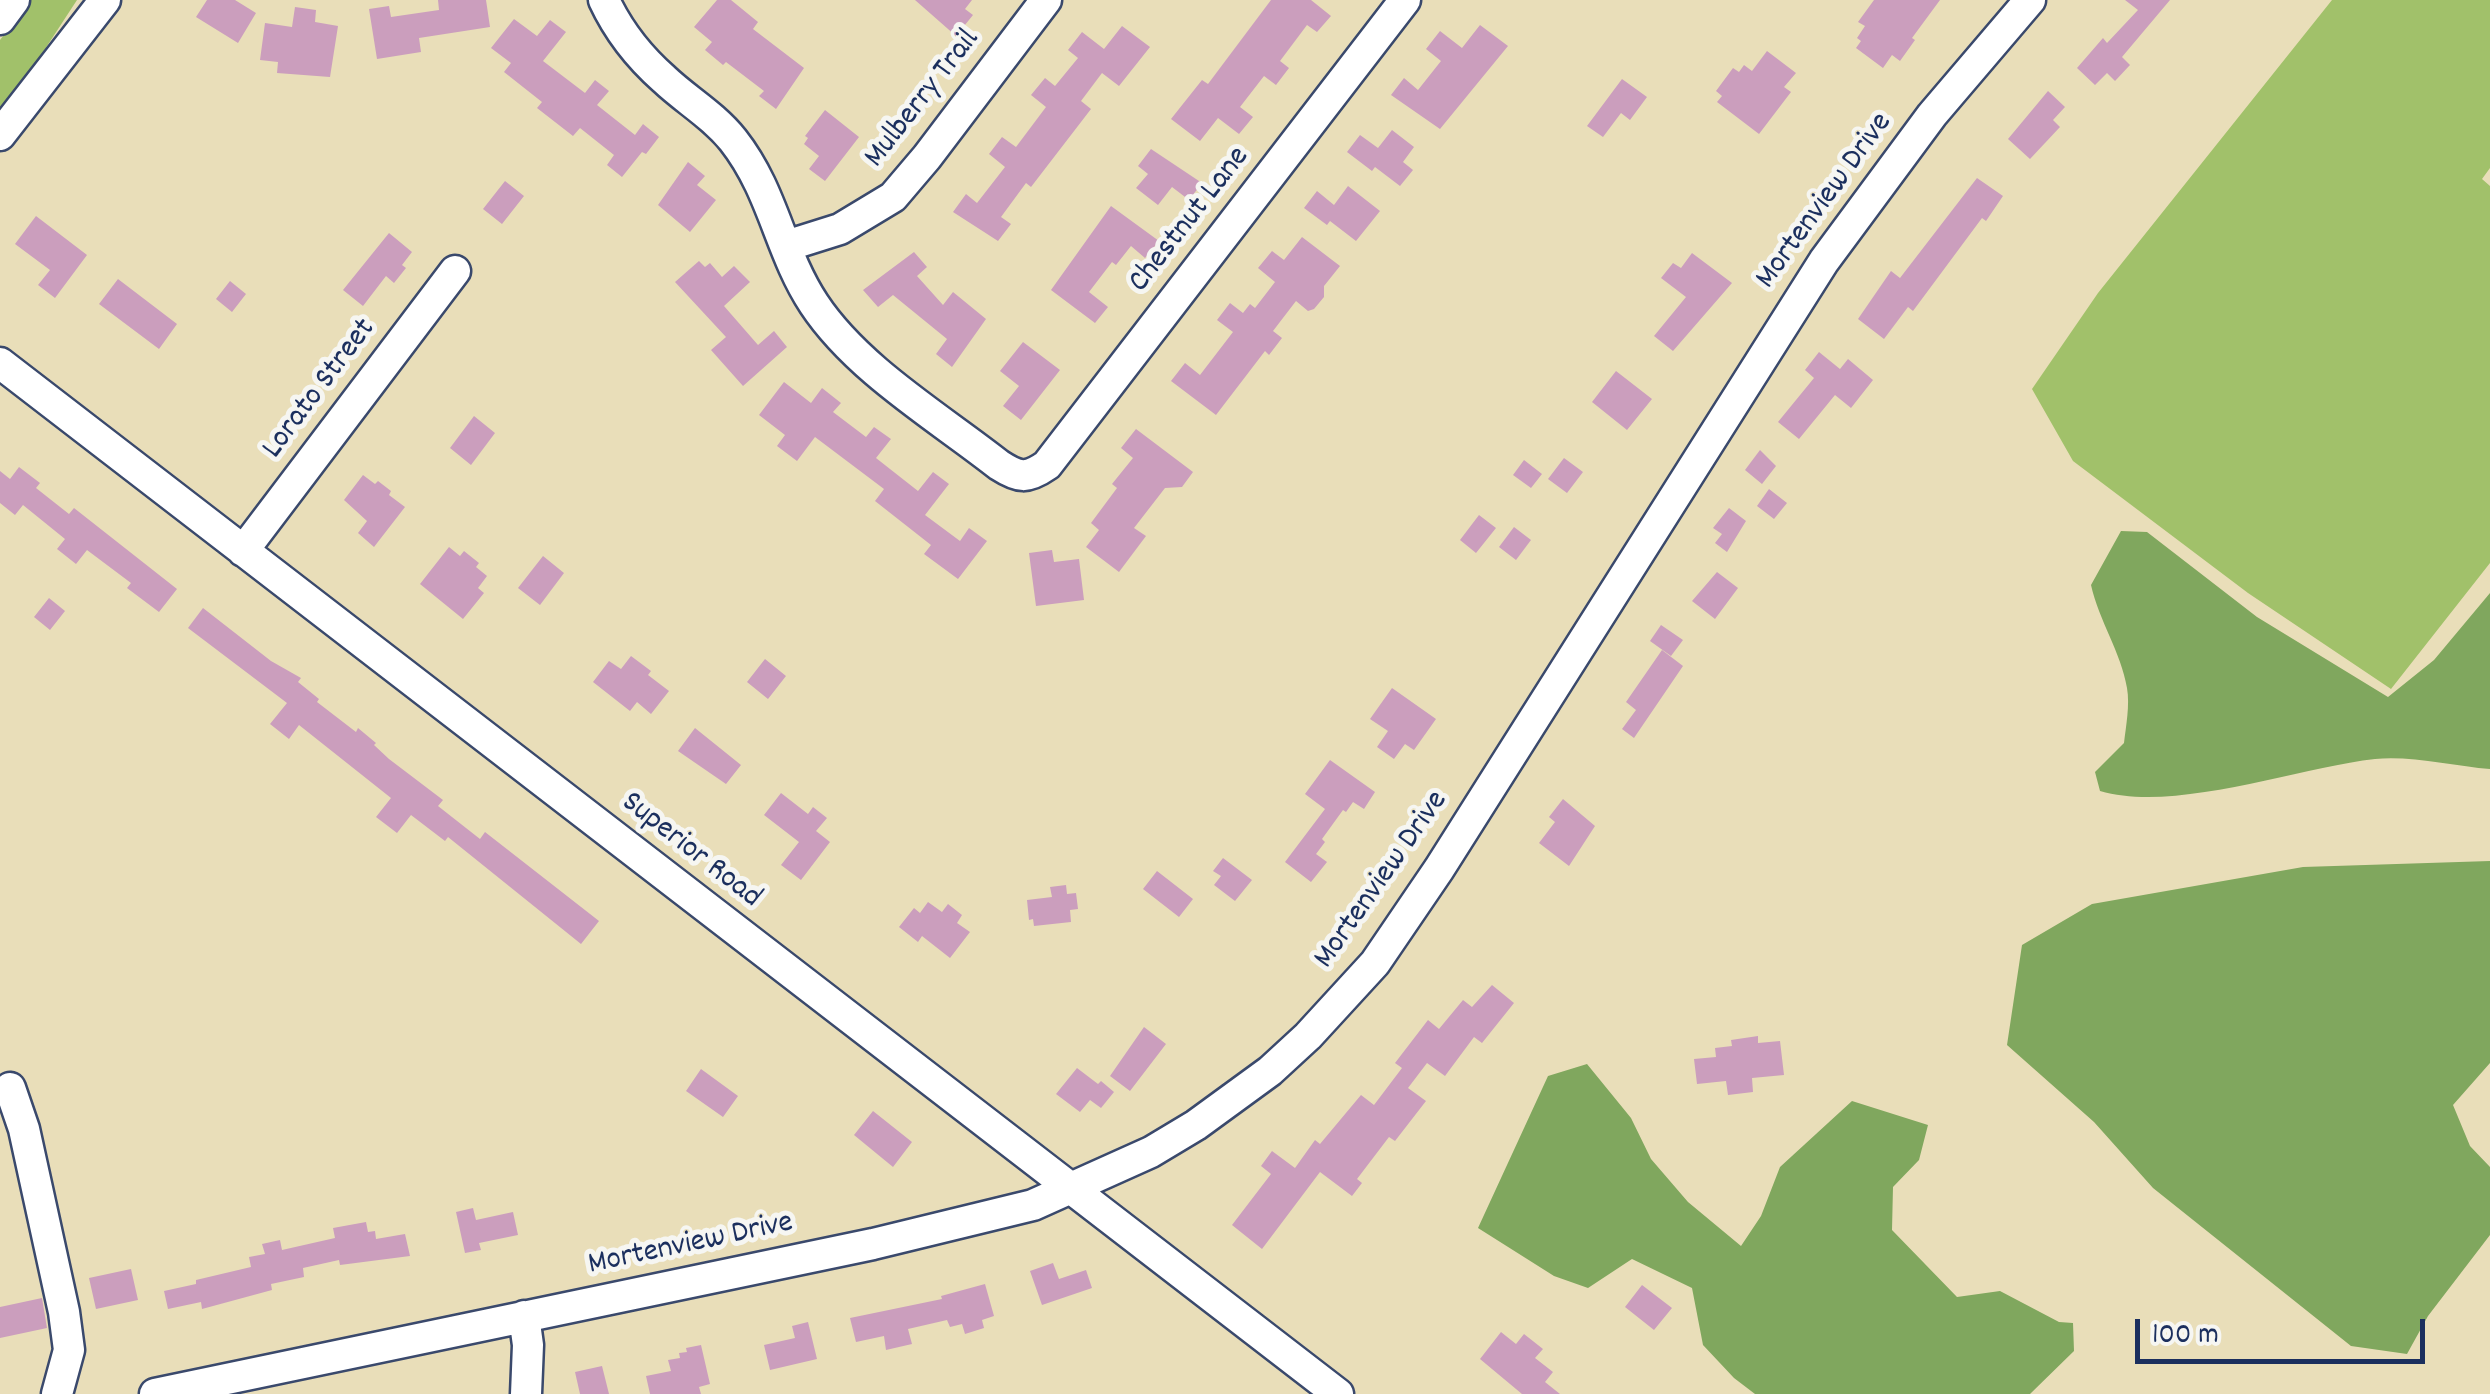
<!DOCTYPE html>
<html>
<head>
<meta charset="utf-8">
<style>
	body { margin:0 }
	#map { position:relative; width:2490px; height:1394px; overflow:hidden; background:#e9deb9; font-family:Dekko,sans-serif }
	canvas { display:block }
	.scale { position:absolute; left:2135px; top:1319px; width:290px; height:45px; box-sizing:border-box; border:5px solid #1b2f5e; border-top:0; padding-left:12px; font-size:30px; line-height:35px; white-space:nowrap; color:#1b2f5e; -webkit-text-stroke:8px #f6f6f2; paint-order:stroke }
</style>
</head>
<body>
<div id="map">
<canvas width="2490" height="1394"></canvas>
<div class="scale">100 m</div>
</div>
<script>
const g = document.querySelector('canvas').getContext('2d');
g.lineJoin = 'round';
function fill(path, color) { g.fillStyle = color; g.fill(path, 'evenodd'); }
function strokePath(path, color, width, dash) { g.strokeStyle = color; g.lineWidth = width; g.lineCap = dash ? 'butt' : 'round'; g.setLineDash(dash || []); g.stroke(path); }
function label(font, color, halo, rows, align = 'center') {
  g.font = font + ' Dekko,sans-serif'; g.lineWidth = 10; g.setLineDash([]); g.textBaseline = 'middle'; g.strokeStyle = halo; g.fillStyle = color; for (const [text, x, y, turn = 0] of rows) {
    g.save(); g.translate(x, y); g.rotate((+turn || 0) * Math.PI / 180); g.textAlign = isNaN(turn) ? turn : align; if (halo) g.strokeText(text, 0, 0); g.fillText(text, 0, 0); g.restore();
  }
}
fill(new Path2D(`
	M31,0H77L0,118V40Z
	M2332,0H2490V168L2482,179L2490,186V563L2391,689L2248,593L2073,461L2032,389L2098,293Z`), '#a1c16a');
fill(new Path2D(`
	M2121,531L2147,532L2257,617L2388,697L2434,660L2490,593V769C2455,766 2408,755 2375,759C2296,768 2175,813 2100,791L2095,772L2124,743C2126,726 2130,705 2127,688C2121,652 2099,621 2091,585Z
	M2490,861V1063L2453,1105L2470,1146L2490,1167V1235L2428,1316L2407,1354L2351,1346L2153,1188L2094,1122L2007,1045L2022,945L2092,904L2303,867Z
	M1587,1064L1631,1118L1651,1159L1688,1202L1741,1246L1761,1216L1780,1167L1852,1101L1928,1125L1919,1160L1893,1187L1892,1230L1957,1297L2000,1291L2059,1322L2073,1323L2074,1351L2030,1394H1755L1734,1378L1703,1345L1692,1288L1632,1259L1588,1288L1554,1276L1478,1228L1548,1076Z`), '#80a75e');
fill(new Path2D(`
	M207,0H235L256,13L238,43L196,17Z
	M438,0H486L490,27L419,38L421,52L377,59L369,9L389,6L391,17L439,10Z
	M717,0H731L758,22L753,29L804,68L776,109L759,96L764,91L726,62L723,65L705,50L712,42L694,27Z
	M915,0H972L965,9L973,15L956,36Z
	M1271,0H1311L1331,16L1317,32L1307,25L1280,61L1289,68L1276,85L1264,76L1240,107L1253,117L1239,134L1218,118L1200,141L1171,119L1202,80L1208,84Z
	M1874,0H1940L1912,38L1915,40L1900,61L1892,55L1883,68L1856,48L1861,41L1857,38L1865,26L1858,22Z
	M2125,0H2170L2122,57L2130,65L2115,81L2107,73L2095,85L2077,68L2103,38L2107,43L2138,10Z
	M295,7L316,10L315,22L338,26L330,77L277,73L278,62L260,60L265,23L292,27Z
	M514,19L537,36L550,20L566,32L543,61L585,93L595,80L609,91L597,105L635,135L643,124L659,137L646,154L642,152L622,177L607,165L614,155L580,128L573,136L537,108L542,102L504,72L511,63L491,48Z
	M1480,25L1508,46L1440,129L1391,95L1404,78L1418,90L1441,61L1426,49L1440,31L1462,48Z
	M1122,26L1150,47L1119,86L1102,73L1081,101L1091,109L1031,187L1026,183L1001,217L1011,224L998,241L953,212L966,194L977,203L1005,167L989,154L1002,137L1016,147L1046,107L1031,95L1045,78L1055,86L1078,58L1068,50L1082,32L1104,49Z
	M1767,51L1796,73L1784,87L1791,92L1759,134L1717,102L1722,96L1716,91L1733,68L1739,72L1744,65L1752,71Z
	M1622,79L1647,97L1630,120L1621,113L1603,137L1587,126Z
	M2048,91L2065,107L2053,120L2060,127L2030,159L2008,139Z
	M825,110L859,137L825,181L809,169L819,156L804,144L808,138L805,136Z
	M1392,130L1414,147L1403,162L1413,170L1400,186L1375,167L1372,171L1347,152L1360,135L1378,148Z
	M1151,149L1202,183L1189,200L1172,187L1158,205L1136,188L1148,174L1138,166Z
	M688,162L705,176L697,185L716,200L690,232L658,205Z
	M1977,178L2003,196L1986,221L1982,218L1913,311L1908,307L1884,339L1858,319L1891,271L1900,278Z
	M505,181L524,196L502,224L483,209Z
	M1348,186L1380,211L1356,241L1330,221L1327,225L1304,208L1317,191L1334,205Z
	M1111,206L1159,241L1145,258L1131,246L1116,265L1112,262L1089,292L1108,307L1095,323L1051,290Z
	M36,216L87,255L55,298L38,285L50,270L15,244Z
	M389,233L412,252L402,265L406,268L394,283L386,276L363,306L343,290Z
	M1302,237L1340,266L1324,286V297L1314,309L1308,311L1296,301L1273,331L1282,338L1269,355L1265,351L1216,415L1171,381L1185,363L1200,375L1233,332L1217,320L1230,303L1243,313L1250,304L1255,308L1275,282L1258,268L1272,251L1284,260Z
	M914,252L927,267L917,276L943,305L953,292L986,319L952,367L936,354L947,339L893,295L878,307L863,290Z
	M1692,253L1732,283L1673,351L1654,336L1686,297L1661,278L1673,263L1681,268Z
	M699,261L705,267L710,263L722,277L734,266L750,282L724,306L758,345L774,331L787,347L743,386L711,350L726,337L675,282Z
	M118,279L177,324L159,349L99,304Z
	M230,281L246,294L232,312L216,299Z
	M1023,342L1060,370L1021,420L1003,406L1019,386L1000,371Z
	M1819,352L1840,369L1848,359L1873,380L1851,408L1835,395L1799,439L1778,422L1814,378L1805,370Z
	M1616,371L1652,399L1627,430L1592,402Z
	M784,382L811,403L822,388L841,403L833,412L866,437L874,427L891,439L876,458L918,491L933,472L949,484L925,515L960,541L969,528L987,541L958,579L924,554L931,545L875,501L884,489L815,437L797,461L777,446L785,435L759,415Z
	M474,416L495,433L471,465L450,448Z
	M1136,429L1193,472L1182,487L1165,488L1134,528L1146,536L1119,572L1086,547L1099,530L1091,523L1117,488L1112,484L1133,458L1121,448Z
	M1760,450L1776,466L1762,484L1745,470Z
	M1564,458L1583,472L1567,493L1548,479Z
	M1524,460L1542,474L1531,488L1513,475Z
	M19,467L40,483L36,488L69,514L74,508L177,589L159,612L127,588L131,583L87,550L76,564L57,549L65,539L23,505L15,515L0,503V471L10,479Z
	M363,475L375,484L378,481L391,491L389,495L405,507L374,547L358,533L367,521L344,500Z
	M1769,489L1787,503L1774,519L1757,506Z
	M1729,508L1746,521L1727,552L1715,543L1722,534L1713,528Z
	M1479,515L1496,528L1476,553L1460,540Z
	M1514,527L1531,540L1516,560L1499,547Z
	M449,547L460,556L464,551L479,563L476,567L487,576L478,588L484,593L463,619L420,584Z
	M1052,550L1054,562L1079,559L1084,600L1036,606L1029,553Z
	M543,556L564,573L540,605L518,588Z
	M1717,572L1738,588L1715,619L1692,601Z
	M49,598L65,611L50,630L34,617Z
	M203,608L271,661L301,678L298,682L319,699L317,702L356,732L358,728L376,743L374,745L389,759L443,800L438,806L480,839L485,832L599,921L581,944L448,837L445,841L411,815L397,833L376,817L391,798L299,725L289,739L270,724L287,703L188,628Z
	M1661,625L1683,640L1671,656L1650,641Z
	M1662,650L1683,666L1634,738L1622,729L1636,710L1626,702Z
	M631,656L651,671L648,675L669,691L651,714L637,702L630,711L593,682L609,661L621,669Z
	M765,659L786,676L768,699L747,682Z
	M1392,688L1436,719L1414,750L1405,744L1394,759L1377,747L1388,731L1370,719Z
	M695,728L741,765L726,784L678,751Z
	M1330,760L1375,792L1364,809L1353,802L1346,812L1343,810L1322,839L1325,842L1316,854L1327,862L1311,882L1285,862L1325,809L1305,794Z
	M781,793L808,814L813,807L827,818L816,831L830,842L801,880L781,865L799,842L764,815Z
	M1563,799L1595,826L1569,866L1539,843L1555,822L1549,817Z
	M1223,858L1252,880L1235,901L1214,885L1221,876L1213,871Z
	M1157,871L1193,899L1179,917L1143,889Z
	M1066,885L1067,894L1076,893L1078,909L1070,910L1071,922L1034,926L1033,919L1029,920L1027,900L1052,897L1050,887Z
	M928,902L942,912L948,904L962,915L957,923L970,932L950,958L922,936L918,942L899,927L914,908L920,913Z
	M1492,985L1514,1003L1482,1043L1474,1037L1445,1076L1427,1063L1408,1088L1426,1101L1395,1141L1389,1137L1357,1179L1362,1183L1352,1196L1320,1172L1262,1249L1232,1225L1271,1174L1261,1166L1272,1151L1295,1168L1315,1140L1320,1144L1361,1095L1374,1105L1402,1068L1395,1063L1428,1020L1439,1029L1463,1000L1472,1007Z
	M1144,1027L1166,1044L1130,1091L1110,1076Z
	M1758,1036V1043L1780,1041L1784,1075L1752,1078L1753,1092L1728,1095L1726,1081L1697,1084L1694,1059L1716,1057L1715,1048L1732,1046L1731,1040Z
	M1077,1068L1098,1084L1101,1081L1114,1092L1101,1108L1090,1100L1080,1112L1056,1094Z
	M701,1069L738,1096L723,1117L686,1091Z
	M873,1111L912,1142L893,1167L854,1135Z
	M473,1208L476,1220L513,1212L518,1235L479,1243L481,1250L465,1253L456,1212Z
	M366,1222L368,1232L375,1231L376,1239L405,1234L410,1256L340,1265L339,1260L303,1268L304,1277L271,1284L272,1290L202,1309L201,1302L168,1309L164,1291L196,1284V1280L251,1267L249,1257L265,1254L262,1244L280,1240L282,1250L335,1238L333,1228Z
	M1053,1263L1059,1279L1086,1270L1092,1288L1042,1305L1030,1271Z
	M131,1269L138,1300L96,1309L89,1278Z
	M985,1284L994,1316L982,1320L984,1328L965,1334L962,1324L950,1327L947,1320L908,1329L912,1344L886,1350L884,1336L856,1342L850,1318L942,1299L941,1296Z
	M1642,1285L1672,1308L1654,1330L1625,1307Z
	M42,1298L47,1328L0,1338V1307Z
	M808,1322L817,1359L770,1370L764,1345L795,1338L792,1326Z
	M1501,1332L1516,1344L1524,1334L1543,1349L1535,1358L1553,1372L1545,1382L1560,1394H1522L1480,1359Z
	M701,1345L710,1384L699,1387L701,1394H650L646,1376L671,1371L668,1360L680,1358L679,1353L687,1352L686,1348Z
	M602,1366L609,1394H580L575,1372Z`), '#cb9ebd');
const minor = new Path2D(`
	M604,0C618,30 639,57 664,79C686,100 713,115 733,140C774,192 779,251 814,304C857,369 938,417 999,465C1019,478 1027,479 1047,465L1405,0
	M0,19L14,0
	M0,135L105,0
	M786,246L840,229L893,197L927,157L1046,0
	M0,363L1338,1394
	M243,551L455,271
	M10,1088L24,1129L64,1312L69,1350L57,1394
	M524,1316L528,1345L526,1394
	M155,1394L873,1244L1033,1205L1151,1152L1196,1125L1270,1071L1308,1036L1375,963L1439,869L1824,261L1932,115L2030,0`);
strokePath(minor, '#3a496c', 35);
strokePath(minor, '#fff', 30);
label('32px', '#1b2f5e', '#f6f6f2', [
	["Mulberry Trail",924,100,-52],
	["Mortenview Drive",1826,202,-54],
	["Chestnut Lane",1191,221,-52],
	["Lorato Street",321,390,-53],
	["Superior Road",690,852,38],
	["Mortenview Drive",1383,881,-55],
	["Mortenview Drive",691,1246,-12]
]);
</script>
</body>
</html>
